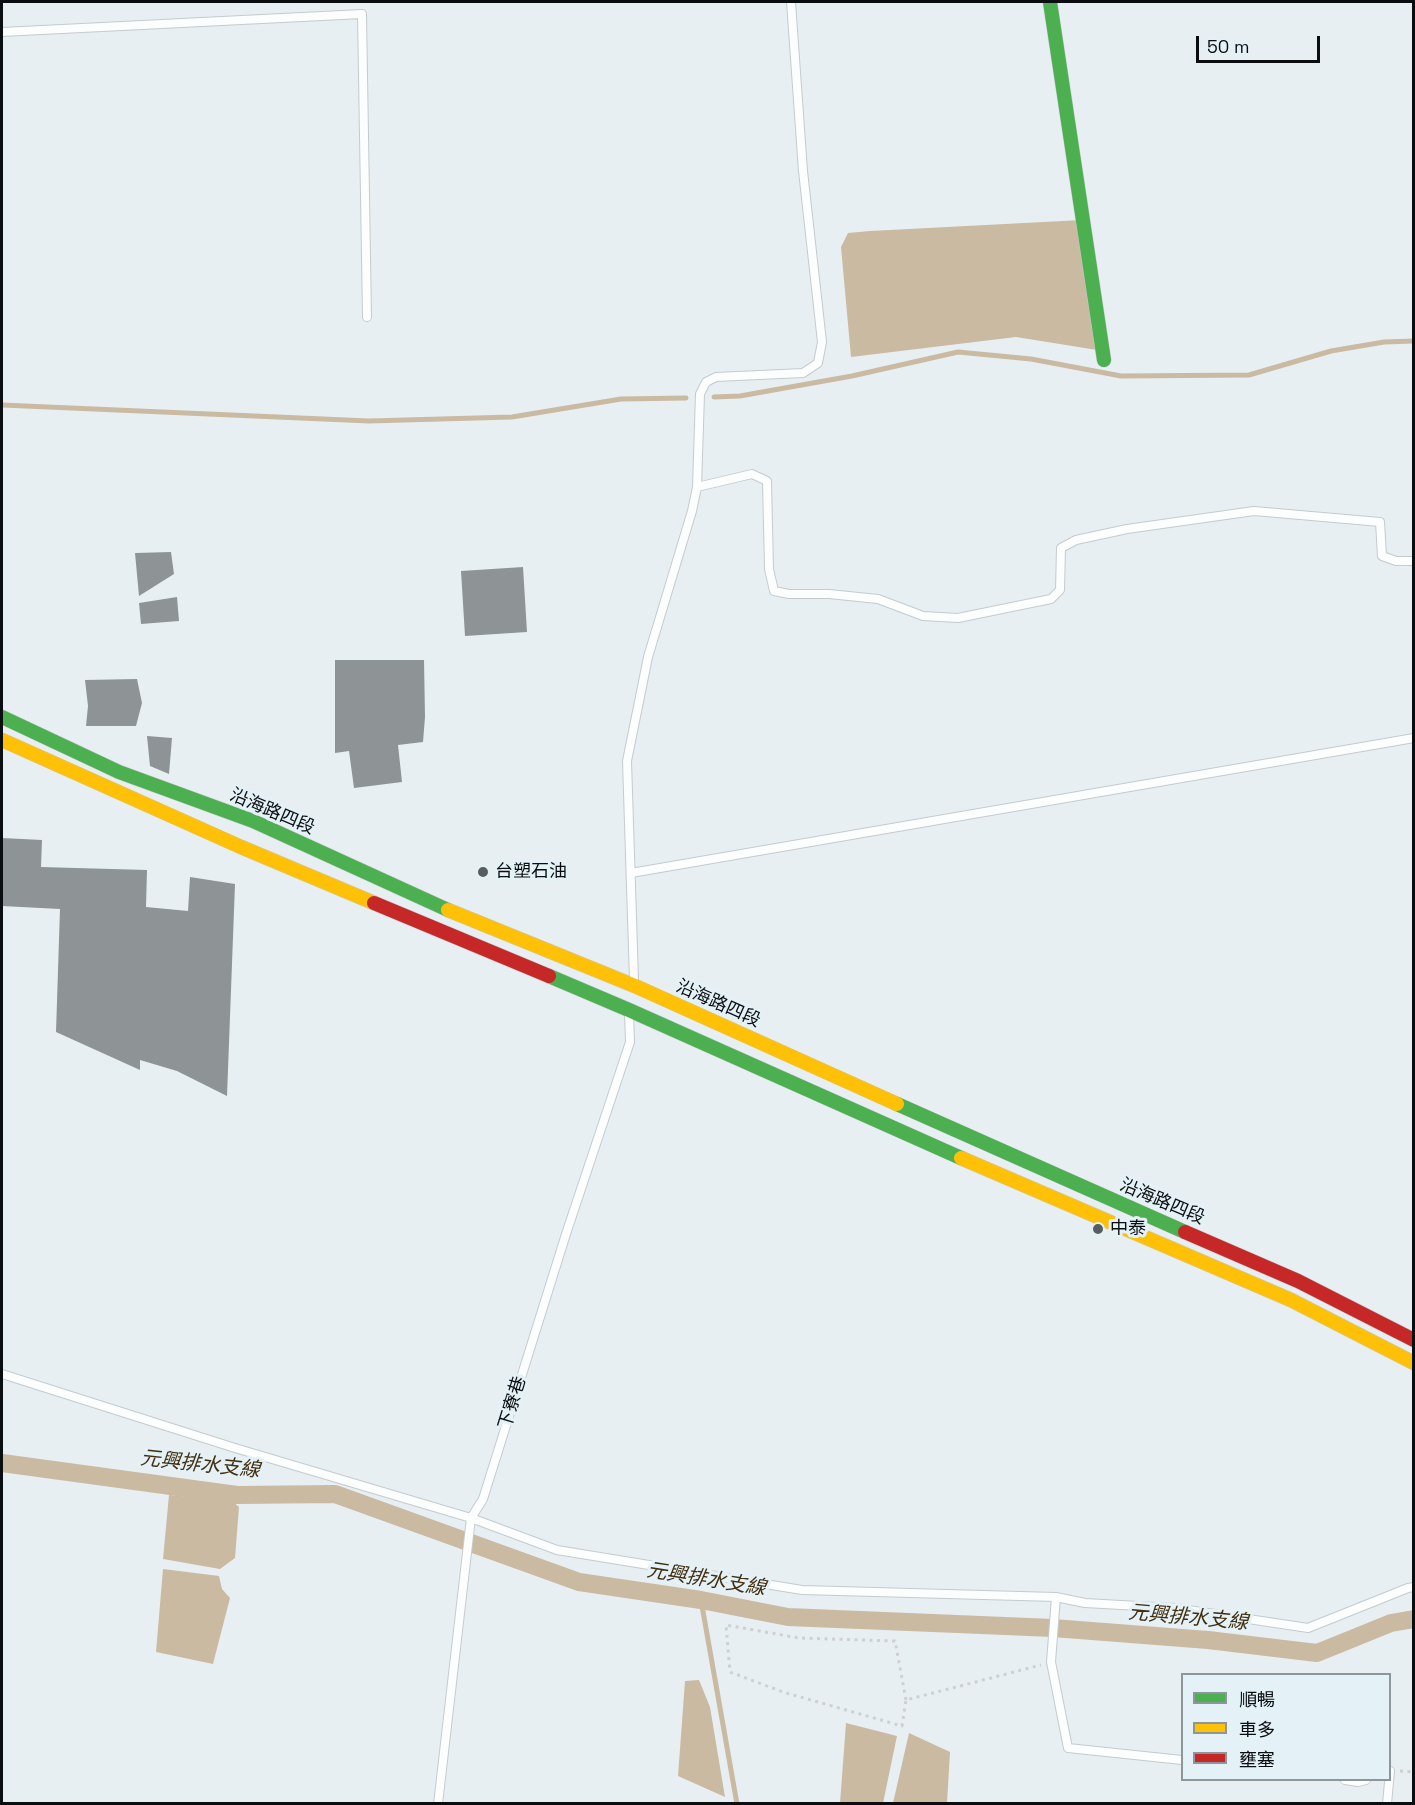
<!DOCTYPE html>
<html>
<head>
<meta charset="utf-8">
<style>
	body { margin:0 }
	#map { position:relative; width:1415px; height:1805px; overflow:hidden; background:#e8eff2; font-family:"Space Grotesk","Noto Sans TC",sans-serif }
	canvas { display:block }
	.frame { position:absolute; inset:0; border:3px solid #0a0e10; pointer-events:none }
	.legend { position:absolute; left:1181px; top:1673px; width:210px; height:108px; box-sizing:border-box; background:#e4f1f6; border:2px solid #8d969a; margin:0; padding:8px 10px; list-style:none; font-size:18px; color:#0a0e10 }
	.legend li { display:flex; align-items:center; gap:12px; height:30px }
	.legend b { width:30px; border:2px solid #8d969a }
	.scale { position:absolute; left:1196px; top:36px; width:124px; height:27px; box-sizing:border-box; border:3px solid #0a0e10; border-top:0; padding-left:8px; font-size:18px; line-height:21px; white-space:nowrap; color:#0a0e10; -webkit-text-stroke:4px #e4f1f6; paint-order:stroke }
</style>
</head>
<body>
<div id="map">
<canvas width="1415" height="1805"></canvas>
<div class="frame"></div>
<ul class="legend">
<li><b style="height:8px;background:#4caf50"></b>順暢</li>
<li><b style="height:8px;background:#ffc107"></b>車多</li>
<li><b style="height:8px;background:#c62828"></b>壅塞</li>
</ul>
<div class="scale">50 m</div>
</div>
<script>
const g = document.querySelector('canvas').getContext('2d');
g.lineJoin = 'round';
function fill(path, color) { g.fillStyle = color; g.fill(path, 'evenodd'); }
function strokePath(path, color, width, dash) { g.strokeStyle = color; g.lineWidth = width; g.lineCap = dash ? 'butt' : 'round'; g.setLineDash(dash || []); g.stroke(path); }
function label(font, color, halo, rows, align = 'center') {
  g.font = font + ' "Space Grotesk","Noto Sans TC",sans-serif'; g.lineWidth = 6; g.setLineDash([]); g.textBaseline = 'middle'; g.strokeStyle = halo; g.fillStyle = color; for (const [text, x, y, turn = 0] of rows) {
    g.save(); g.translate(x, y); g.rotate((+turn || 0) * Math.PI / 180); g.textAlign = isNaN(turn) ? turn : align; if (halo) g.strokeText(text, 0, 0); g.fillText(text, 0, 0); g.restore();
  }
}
fill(new Path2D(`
	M1082,220L1097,350L1016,337L851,357L841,247L848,233L870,231Z
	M169,1495L232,1501L239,1507L235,1558L220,1569L163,1559Z
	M163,1569L219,1576L222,1589L230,1598L213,1664L156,1652Z
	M699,1680L710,1707L725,1797L678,1776L685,1681Z
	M846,1723L897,1736L883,1803H840Z
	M909,1733L950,1752L947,1803H893Z`), '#cabaa2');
strokePath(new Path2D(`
	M714,397L740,396L852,376L958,352L1031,359L1121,376L1249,375L1331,351L1384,342L1414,341
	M2,405L369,421L512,417L621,399L686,398
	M701,1600L737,1804`), '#cabaa2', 5);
strokePath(new Path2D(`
	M2,1463L237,1495L335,1494L579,1582L701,1600L788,1617L1053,1628L1208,1640L1317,1653L1391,1623L1414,1619`), '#cabaa2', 18);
fill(new Path2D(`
	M171,552L174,574L139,596L135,553Z
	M523,567L527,632L465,636L461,571Z
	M177,597L179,621L141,624L139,603Z
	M335,660H424L425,717L423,742L398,745L402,782L354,788L349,751L335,753Z
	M137,679L142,703L136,726H86L88,706L85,680Z
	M147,736L172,738L169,774L150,766Z
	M2,838L42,840L41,867L147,870L146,907L188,911L190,877L235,884L227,1096L177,1071L140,1060V1070L56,1032L60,909L2,906Z`), '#8e9396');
const lane = new Path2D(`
	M2,32L362,14L367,317
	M697,487L752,474L767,481L769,569L774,591L789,594H829L878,599L923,616L958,618L1051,599L1060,590L1061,548L1076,540L1127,529L1254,511L1380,522L1382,556L1396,561H1414
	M631,873L1414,738
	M634,980L627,761L648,657L692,511L697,487L700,394L706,382L716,377L803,373L818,363L822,342L803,171L791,2
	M2,1374L235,1448L471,1518L557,1550L802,1590L1056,1597L1085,1603L1175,1608L1308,1628L1408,1588L1414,1587
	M1056,1597L1051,1662L1068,1748L1182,1760
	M1345,1780L1358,1782L1366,1780
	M438,1804L471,1518L483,1499L566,1234L630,1042L629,1014
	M1387,1804L1390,1771`);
const fast = new Path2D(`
	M1050,2L1104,360
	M2,717L119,772L253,821L448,910
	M549,976L629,1010L961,1158
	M897,1104L1185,1232`);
const slow = new Path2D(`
	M2,740L241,847L374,903
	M448,910L635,986L897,1104
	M961,1158L1291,1300L1414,1363`);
const jam = new Path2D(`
	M374,903L549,976
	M1185,1232L1298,1281L1414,1340`);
strokePath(lane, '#c5cbcd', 10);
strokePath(fast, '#c5cbcd', 15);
strokePath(slow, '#c5cbcd', 15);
strokePath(jam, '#c5cbcd', 15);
strokePath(new Path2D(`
	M906,1700L895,1641L799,1638L726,1625L730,1672L783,1692L902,1726L906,1700L1041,1665
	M1400,1771L1414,1772`), '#ced0d2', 3, [3, 4.5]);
strokePath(lane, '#fcfdfd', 8);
strokePath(fast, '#4caf50', 14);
strokePath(slow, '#ffc107', 14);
strokePath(jam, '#c62828', 14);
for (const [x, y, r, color] of [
	[483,872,6,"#585d5f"],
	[1098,1229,6,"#585d5f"]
]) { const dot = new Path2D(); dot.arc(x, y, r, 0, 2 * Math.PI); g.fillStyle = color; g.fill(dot); strokePath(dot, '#e4f1f6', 2); }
label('18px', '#0a0e10', '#e4f1f6', [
	["沿海路四段",272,812,23],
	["沿海路四段",718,1004,24],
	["沿海路四段",1162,1202,23],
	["下寮巷",513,1403,-73]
]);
label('18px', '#0a0e10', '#e4f1f6', [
	["台塑石油",495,872],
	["中泰",1110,1229]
], 'left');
label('italic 20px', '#422f10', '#e4f1f6', [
	["元興排水支線",200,1465,6],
	["元興排水支線",706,1580,9],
	["元興排水支線",1188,1618,5]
]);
</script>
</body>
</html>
